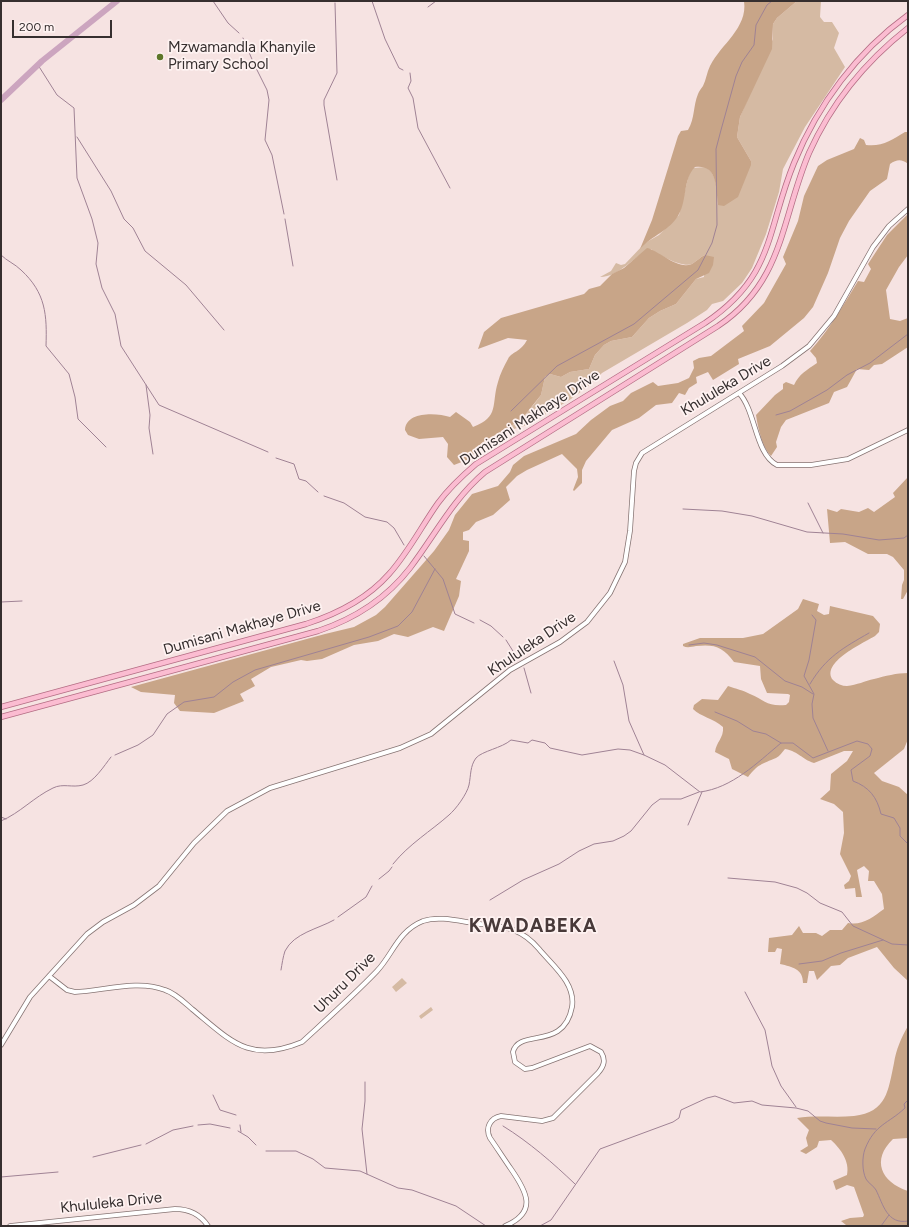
<!DOCTYPE html>
<html>
<head>
<meta charset="utf-8">
<style>
	body { margin:0 }
	#map { position:relative; width:909px; height:1227px; overflow:hidden; background:#f6e3e2; font-family:Figtree,sans-serif }
	canvas { display:block }
	.frame { position:absolute; inset:0; border:2px solid #362f2f; pointer-events:none }
	.scale { position:absolute; left:12px; top:20px; width:100px; height:18px; box-sizing:border-box; border:2px solid #362f2f; border-top:0; padding-left:5px; font-size:12px; line-height:14px; white-space:nowrap; color:#362f2f; -webkit-text-stroke:3px #fef2f1; paint-order:stroke }
</style>
</head>
<body>
<div id="map">
<canvas width="909" height="1227"></canvas>
<div class="frame"></div>
<div class="scale">200 m</div>
</div>
<script>
const g = document.querySelector('canvas').getContext('2d');
g.lineJoin = 'round';
function fill(path, color) { g.fillStyle = color; g.fill(path, 'evenodd'); }
function strokePath(path, color, width, dash) { g.strokeStyle = color; g.lineWidth = width; g.lineCap = dash ? 'butt' : 'round'; g.setLineDash(dash || []); g.stroke(path); }
function label(font, color, halo, rows, align = 'center') {
  g.font = font + ' Figtree,sans-serif'; g.lineWidth = 3.5; g.setLineDash([]); g.textBaseline = 'middle'; g.strokeStyle = halo; g.fillStyle = color; for (const [text, x, y, turn = 0] of rows) {
    g.save(); g.translate(x, y); g.rotate((+turn || 0) * Math.PI / 180); g.textAlign = isNaN(turn) ? turn : align; if (halo) g.strokeText(text, 0, 0); g.fillText(text, 0, 0); g.restore();
  }
}
fill(new Path2D(`
	M797,1H821L820,17L824,22H832L839,33L834,48L845,67L805,127L783,169L779,192L766,234L752,268L742,283L723,301L712,304L707,310L687,323L602,373L590,385L571,399L530,424L498,434L521,420L535,403L541,395L545,377L550,374L561,377L570,372L589,369L595,355L604,345L611,341L632,337L649,318L660,311L676,304L696,279L704,277L705,255C700,257 697,261 692,264C683,268 658,255 651,249C633,256 620,277 600,277L611,271L616,263L621,265L625,264L645,243L659,235L679,215L689,174L693,168L705,167C718,174 717,192 718,205L751,161L737,137L740,117L773,39V24L777,18Z
	M402,978L407,983L396,992L392,987Z
	M431,1007L433,1010L421,1019L419,1016Z`), '#d5baa3');
fill(new Path2D(`
	M744,1H797L777,18L773,24L772,49L740,117L737,137L751,161V165L738,197L724,206L718,205C716,189 718,164 695,167C683,179 687,200 679,214C671,230 651,236 640,249L652,220L678,136L681,131L688,130C695,118 693,106 698,94C699,91 701,89 703,86C706,80 707,72 710,66C721,44 748,28 744,1Z
	M905,132H908V164C902,159 897,159 890,164L887,179L870,191L849,221L840,238L828,273L813,307L804,318L770,346L738,359L739,364L713,380L708,372L696,377L697,383L689,388L685,395L679,393L672,403L656,405L639,418L612,430L586,461L582,470V483L574,491L573,490L578,477L577,469L562,454L527,470L517,476L506,487L510,500L493,515L476,522L469,530L463,532V540L469,541V551L456,579L461,581L459,596L444,631L433,627L408,637L394,634L378,641L354,645L322,659L307,661L301,660L271,667L251,679L255,686L240,694L244,701L214,713L180,711L174,703L175,695L141,692L131,687L325,634L354,627L376,615L385,607L434,551L449,530L455,515L472,494L498,486L510,472L513,465L524,456L576,434L591,420L610,406L623,401L631,393L653,382L658,386L678,383L689,378L694,368L693,361L699,358L711,356L744,331L742,326L764,303L786,264L783,257L798,221L804,196L818,166L827,160L854,149L860,138L864,140L866,145C882,147 892,140 905,132Z
	M908,214V255L899,267L886,290L890,319L900,321L908,318V347L882,364L874,365L869,370L857,369L847,387L834,392L829,403L786,420L781,427L776,442L777,447L771,456C762,447 758,428 756,415L775,395L783,389V384L786,382L794,385C799,374 807,370 817,363L816,358L810,351C829,330 843,306 858,281L864,282L871,269L868,264L887,235Z
	M647,248C660,251 677,270 692,264C697,261 700,257 705,255L714,257L713,265L709,273L696,279L676,304L660,311L649,318L632,337L611,341L604,345L595,355L589,369L570,372L561,377L550,374L545,377L541,395L521,420L483,442L476,448L472,458L454,465L447,457L448,444L443,437L419,439L408,435L405,430C406,411 437,413 450,417L456,412L470,422L473,427C500,417 491,404 498,382C500,374 504,366 508,359C511,352 521,352 527,340L508,338L478,349L484,332L501,318L584,294L589,289L600,286L612,274L624,268Z
	M908,477V590L903,599H901L902,585L904,580V570L893,557L887,554H868L845,542L830,543L827,509L837,512L841,509L859,512L868,508L874,512L895,497L893,493Z
	M803,599L819,604L817,611L824,615L829,614L830,606L873,616L880,624L879,632L875,636C863,643 820,663 833,680C837,684 842,686 847,686C857,685 865,681 874,679C885,676 897,673 908,673V739L904,749L874,773L882,781L899,787L908,795V981L894,968L877,947L848,958L840,965L831,966L817,980L814,971H809L807,983H803C803,969 793,967 780,964L782,949L777,948L775,952H768L769,938L792,935L799,926L803,933H816L822,936L830,930H842L848,923C862,926 873,917 884,909L882,894L874,881H868L869,871L864,866L857,870L862,897H856L855,888L845,889L844,885L849,881L851,876L840,854L844,833L843,812L834,804L820,799L830,790L831,774L847,761L853,751H844L814,763C801,759 800,752 785,749C782,752 780,756 776,758C762,764 758,764 748,777L732,769L729,759L715,752C716,742 724,738 723,727C713,718 701,717 693,709L694,705L702,699L718,700L728,686C736,689 743,690 750,694C765,700 767,707 786,705L789,702L790,695L788,694L767,693L761,679L760,666L734,662C723,647 715,644 696,646C691,647 687,648 683,646V644L700,638H743L763,634L798,609Z
	M908,1026V1138L893,1139C871,1160 881,1182 908,1191V1226L846,1225L841,1221L850,1218L863,1217L864,1215L854,1187L847,1185L836,1190L833,1181L847,1175C850,1162 841,1149 831,1140L819,1141L817,1147L806,1154L800,1151L808,1146L806,1138L809,1130L797,1118C816,1115 835,1118 854,1116C887,1112 888,1091 894,1063C896,1050 901,1038 908,1026Z`), '#c8a588');
strokePath(new Path2D(`
	M213,1L228,23L239,33
	M372,1L385,39L399,68L403,70
	M335,3L337,73L324,100V105L337,180
	M428,7L436,1
	M243,38L254,64L267,90L269,100L265,140L272,155L284,214
	M38,65L57,95L74,108L77,178L92,219L98,243L96,264L102,288L115,314L121,346L159,405L268,452
	M410,73L411,81L408,88L413,98L418,128L450,188
	M77,137L111,191L124,219L133,228L145,251L186,285L224,330
	M285,219L293,266
	M1,255C7,261 15,264 21,270C46,293 47,315 46,346L69,374L75,397L78,419L106,447
	M146,385L150,415L149,428L153,454
	M511,411L557,366L634,324L698,270L712,243L717,225L716,149L721,130L736,76L742,62L754,45L756,25L767,5L772,1
	M776,415L790,411L827,390L847,375L870,363L908,334
	M276,458L294,464L299,479L306,481L318,492
	M324,496L344,503L365,517L387,522L394,528L404,545
	M808,503L823,533
	M683,509L722,511L752,516L807,532L843,534L879,540L904,538L908,535
	M424,556L443,579L455,614L474,623
	M1,602L22,601
	M812,615L816,620L809,660L804,676L814,694L812,704L813,718L828,751
	M480,620L491,626L503,637
	M506,640L518,659
	M689,645L704,643L717,645L755,657L785,681L802,687L813,694
	M614,661L623,685L629,721L644,755
	M524,668L531,693
	M810,684C826,657 843,648 869,633
	M715,712L737,721L753,731L766,734L781,743
	M115,755L138,745L153,735L167,714L184,702L214,697L233,682L255,670L369,637L398,626L412,612L435,569
	M1,817L6,819
	M1,821C20,813 34,797 53,788C63,783 72,788 83,785C94,782 104,766 111,757
	M688,825L702,792
	M393,864C409,844 431,831 449,815C456,809 467,794 469,785C471,775 470,766 476,758C482,751 502,748 511,740L528,743L532,740L545,743L550,748L582,755L618,749L630,750L644,755L665,765L700,792C732,788 757,763 781,743H793L813,758L857,741L868,744L872,749L870,756L851,770L853,781C869,787 877,797 881,814L894,818L900,828V836L908,844
	M728,878L775,882L797,888L807,893L820,903L842,912L853,926L892,944L908,945
	M379,879L389,871L392,867
	M490,900L523,880L559,864L579,851L594,844L613,841L624,836L631,831L652,805L660,799H681L699,792
	M338,917L366,897L372,886
	M799,964L822,961L841,953L883,940
	M281,970C282,964 283,957 285,951C294,933 318,929 334,920
	M745,992L765,1030L772,1066L781,1086L796,1107
	M365,1082V1101L362,1129L367,1174
	M213,1095L220,1110L236,1115
	M908,1100L904,1104L905,1108C888,1124 875,1124 865,1149C862,1157 862,1171 866,1179C868,1183 874,1186 876,1190C883,1204 887,1225 908,1221
	M198,1125L210,1124L230,1128
	M240,1125L241,1132
	M503,1126C529,1142 553,1163 575,1184
	M238,1131L248,1137L256,1145
	M146,1144L173,1130L193,1126
	M266,1151H296L313,1159L325,1168L360,1171L398,1188L412,1190L456,1206L486,1226
	M93,1157L141,1145
	M1,1177L58,1172
	M540,1226L551,1220L600,1149L673,1122L679,1118L681,1110L707,1098L715,1096L734,1103L752,1101L762,1105L796,1108L808,1111L820,1121L826,1123L852,1128L876,1129
	M881,1226L889,1215`), '#9f8294', 1);
strokePath(new Path2D(`
	M1,100L42,61L117,1`), '#cca5bf', 6);
const secondary = new Path2D(`
	M739,393C756,411 755,454 777,465H811L848,459L908,430
	M49,976L67,990L75,992C103,991 138,979 165,990C175,993 184,1002 192,1009C231,1041 249,1064 302,1042C327,1019 353,996 377,971C393,954 398,931 423,921C440,915 462,922 480,924C506,927 521,928 539,949C552,965 576,983 572,1007C564,1051 519,1028 513,1052L515,1062L525,1069L532,1068L590,1046L601,1052C606,1060 604,1066 598,1073L553,1118L542,1121L501,1116C490,1118 485,1128 490,1138C497,1148 504,1159 511,1169C527,1192 538,1212 505,1226
	M1,1045L30,997L87,934L103,922L134,905L159,886L194,843L227,811L270,788L400,748L431,734L510,670L560,642L587,622L610,593L625,562L630,531L634,471L636,463L642,453L782,366L809,346L834,316L873,247L889,226L908,209
	M10,1226L175,1209C189,1209 200,1214 208,1226`);
const primary = new Path2D(`
	M1,707L306,624C337,614 367,599 389,574C408,553 421,527 438,503C449,488 462,476 476,464L705,323C775,276 766,231 794,163C818,104 857,52 908,15
	M1,717L318,631C354,619 386,599 410,568C435,535 453,499 485,472L718,326C784,282 781,219 809,153C831,104 866,61 908,28`);
strokePath(secondary, '#867473', 5.5);
strokePath(primary, '#b46d84', 6);
strokePath(secondary, '#fff', 4);
strokePath(primary, '#fbbcd1', 4.5);
for (const [x, y, r, color] of [
	[160,57,4,"#5d7629"]
]) { const dot = new Path2D(); dot.arc(x, y, r, 0, 2 * Math.PI); g.fillStyle = color; g.fill(dot); strokePath(dot, '#fef2f1', 1.5); }
label('15px', '#362f2f', '#fef2f1', [
	["Mzwamandla Khanyile",168,48],
	["Primary School",168,65]
], 'left');
label('15px', '#362f2f', '#fef2f1', [
	["Khululeka Drive",726,386,-31],
	["Dumisani Makhaye Drive",530,418,-33],
	["Dumisani Makhaye Drive",242,628,-16],
	["Khululeka Drive",532,644,-34],
	["Uhuru Drive",345,983,-45],
	["Khululeka Drive",111,1203,-6]
]);
g.letterSpacing = '1px';
label('bold 19px', '#483939', '#fef2f1', [
	["KWADABEKA",533,926]
]);
g.letterSpacing = '0px';
</script>
</body>
</html>
